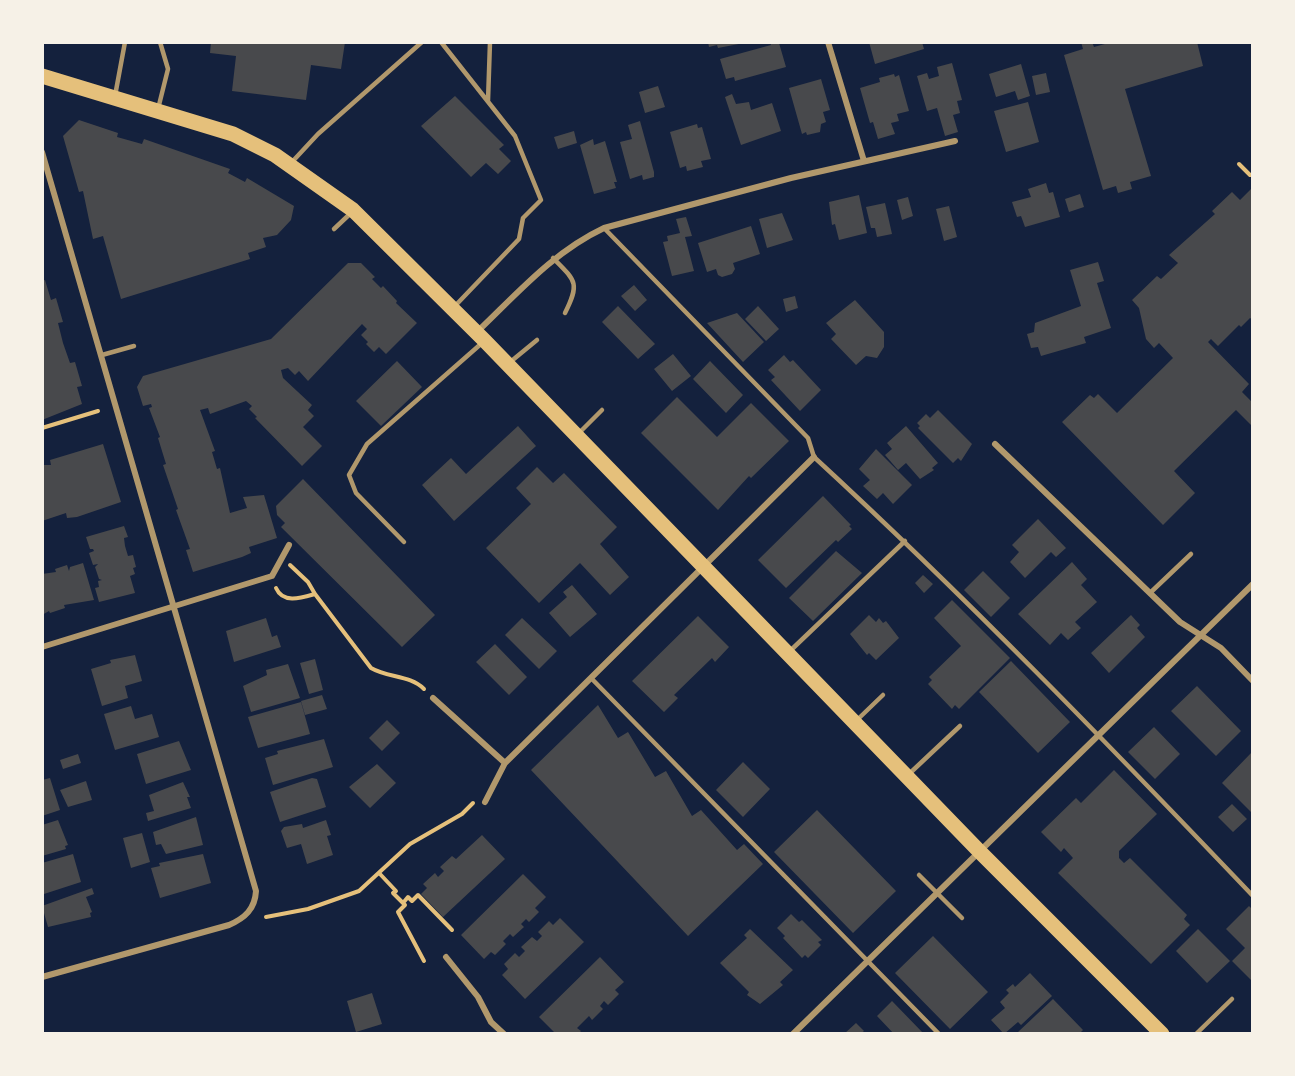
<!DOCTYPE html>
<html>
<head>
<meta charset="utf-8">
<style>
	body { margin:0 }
	#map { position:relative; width:1295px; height:1076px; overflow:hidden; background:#14213d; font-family:"Open Sans",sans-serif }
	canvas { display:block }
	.frame { position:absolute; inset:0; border:44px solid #f6f1e7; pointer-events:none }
</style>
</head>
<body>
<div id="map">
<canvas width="1295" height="1076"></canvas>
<div class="frame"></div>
</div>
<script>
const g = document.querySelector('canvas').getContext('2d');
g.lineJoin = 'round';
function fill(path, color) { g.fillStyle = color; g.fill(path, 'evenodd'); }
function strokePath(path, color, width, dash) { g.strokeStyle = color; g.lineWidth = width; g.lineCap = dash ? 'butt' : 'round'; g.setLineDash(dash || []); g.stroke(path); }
fill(new Path2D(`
	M211,42H345L341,69L311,65L306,100L232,91L236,56L210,53Z
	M708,42H744V43L718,48L717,45L709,47Z
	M770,42L779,43L786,67L735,81L734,77L726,79L720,59L771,45Z
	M869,42H922L924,49L875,64Z
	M1081,42H1092L1094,47L1112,42H1197L1203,66L1125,89L1151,176L1130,182L1132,189L1118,193L1116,186L1103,190L1064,55L1083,49Z
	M952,63L962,100L957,101L960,113L953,115L958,132L945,136L937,108L927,111L917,76L927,73L929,79L939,76L937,67Z
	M1021,64L1030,96L1018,100L1015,91L996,97L989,74Z
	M1046,73L1050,92L1036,95L1032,76Z
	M894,74L895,77L899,75L909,111L897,114L899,121L891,123L895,134L878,139L873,122L870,123L860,88L880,82L879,78Z
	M821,79L830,110L823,112L826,122L821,124L820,132L807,135L806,132L802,134L789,88Z
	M658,86L665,107L645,113L639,92Z
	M732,94L736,104L749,102L751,110L772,103L781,131L741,145L725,97Z
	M455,96L504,145L499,149L511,161L498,174L486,163L471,177L421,126Z
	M1028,102L1039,142L1006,152L994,111Z
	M79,120L118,133L117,137L142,144L144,139L230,169L228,173L245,182L247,178L294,206L291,220L277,235L263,238L266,247L248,253L250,259L121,299L103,236L93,239L83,191L79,192L63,136Z
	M640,121L654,172V177L643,180L642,175L630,179L620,142L632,139L628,125Z
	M697,124L698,128L702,127L711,159L701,161L703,167L687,171L686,166L680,168L670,132Z
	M574,131L577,143L558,149L554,137Z
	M593,139L594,145L605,141L617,182H614L616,188L594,194L580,145Z
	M1046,183L1049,193L1053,192L1060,217L1025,227L1021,216L1017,217L1012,202L1031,197L1028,189Z
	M1253,187V320L1250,318L1241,327L1239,325L1218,346L1211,339L1208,342L1249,384L1242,392L1253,403V427L1236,410L1174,471L1195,493L1163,525L1062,422L1090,395L1094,398L1098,394L1117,413L1173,358L1159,343L1154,348L1146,339L1139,308L1132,300L1157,276L1161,279L1178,263L1169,255L1215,214L1212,211L1232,192L1240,200Z
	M1080,194L1084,207L1069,212L1065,199Z
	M859,195L867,233L839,240L835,224L832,225L829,202Z
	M908,197L913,216L902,220L897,200Z
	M885,203L892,234L877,237L875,228H871L866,207Z
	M949,206L957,237L944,241L936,209Z
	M782,213L793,240L767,248L759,219Z
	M686,217L692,236L685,237L694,271L672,276L663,242L668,241L667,236L680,233L676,219Z
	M751,226L760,254L733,263L735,269L732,274L722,277L718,275L716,269L707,272L698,243Z
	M1098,262L1104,281L1097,283L1111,328L1084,337L1086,343L1041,356L1038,347L1031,348L1027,334L1034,332L1035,323L1081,306L1070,270Z
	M348,263H361L375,277L372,279L381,288L383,286L397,301L396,303L417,323L386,354L379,347L374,352L366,344L368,342L361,335L367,329L362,324L308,381L299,371L295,375L288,368L281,370L283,378L312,405L308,410L314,416L303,427L322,446L302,466L255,418L257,417L249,409L252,406L246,401L210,414L208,408L200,410L215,451L212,452L217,469L220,468L230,513L247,508L243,497L264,495L277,538L249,547L251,553L242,557L193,572L186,550L190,549L176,510L178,509L163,465L166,464L158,438L160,437L149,408L152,407L151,404L143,406L137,387L143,376L271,339Z
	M45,280L51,300L56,298L63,322L58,323L63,343L70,363L75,362L82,386L77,387L82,404L42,420V281Z
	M634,285L647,300L635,311L621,296Z
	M795,296L798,308L786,312L783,299Z
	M855,300L884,332V347L877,358L866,356L856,365L831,339L836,334L826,323Z
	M618,306L655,344L638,359L602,322Z
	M758,306L779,329L766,341L745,319Z
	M737,313L764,342L743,362L707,323Z
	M673,354L691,376L672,391L654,369Z
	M784,355L790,362L793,360L821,390L800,411L771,380L775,377L768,370Z
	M397,361L422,387L381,426L356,401Z
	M710,361L743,395L726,413L693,379Z
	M677,397L717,437L751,403L789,441L751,478L749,476L718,510L641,433Z
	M938,410L972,444L961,461L958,458L953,463L918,428L920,426L917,423L926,414L930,418Z
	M518,426L536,446L454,521L422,485L451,458L466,474Z
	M906,426L938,463L932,468L934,470L920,479L906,463L898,470L885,455L892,449L887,443Z
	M103,444L121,502L77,517L67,518L66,513L42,521V465H51L50,460Z
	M876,449L912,485L893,504L883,493L877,499L863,486L870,480L859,469Z
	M537,467L553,483L564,473L617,527L600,544L629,577L610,595L580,563L539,603L486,548L531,504L516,488Z
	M303,479L435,615L402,647L281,527L285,523L277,515L276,506Z
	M823,496L851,525L849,526L852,529L838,542L836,540L786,588L758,560Z
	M1038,519L1066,548L1056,557L1051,552L1025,578L1010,562L1019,552L1012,545Z
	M124,526L128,537L124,538L125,546L128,556L133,555L136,567L133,568L135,574L130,576L135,593L99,602L95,588L99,587L98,581L102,580L99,579L95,567L98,564L93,565L89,553L94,551L93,549H90L86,537Z
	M836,551L862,573L813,621L789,598Z
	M1072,562L1087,579L1081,585L1097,602L1075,622L1081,628L1068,640L1061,633L1050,645L1018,614Z
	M83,563L94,600L64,605L65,608L50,613L49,611L42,615V574L56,572L55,569L67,565L69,571L70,567Z
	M983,571L1010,598L991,617L964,590Z
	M923,575L933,584L924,593L915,583Z
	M572,585L597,614L570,637L549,613L567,597L563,592Z
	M952,600L1010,658L959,709L955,705L952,709L928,684L932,680L929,677L961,646L934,618Z
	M869,615L876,622L879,618L883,623L886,621L899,638L876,660L869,653L867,655L850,634Z
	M1131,615L1140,625L1137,628L1145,637L1109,673L1091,653Z
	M698,616L729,647L715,662L712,658L674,695L678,698L664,712L632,681Z
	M266,618L272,637L277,635L281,647L234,662L226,631Z
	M522,618L557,651L539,669L505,635Z
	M495,644L527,677L509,695L476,662Z
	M135,655L142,681L125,686L128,698L102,706L91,669L111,663L110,660Z
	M315,659L323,690L309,694L300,663Z
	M1011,661L1070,722L1038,753L979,692Z
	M288,664L300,698L251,712L243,686L267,675L266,670Z
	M1197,686L1241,731L1216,756L1171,711Z
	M322,695L327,709L305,715L301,701Z
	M301,702L310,734L258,748L248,717Z
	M598,705L618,738L628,732L655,777L666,771L692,816L701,810L737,850L744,844L763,864L688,936L531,770Z
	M131,706L135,719L152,714L159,737L115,750L104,714Z
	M387,720L400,733L382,751L369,738Z
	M1154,727L1180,754L1155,779L1128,752Z
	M324,739L333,767L273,785L265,758L278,754L277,751Z
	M179,741L191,770L146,784L137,754Z
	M1253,751V814L1222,783Z
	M78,754L81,763L63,769L60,760Z
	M743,762L770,789L743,817L716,790Z
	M377,764L396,783L370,808L349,787Z
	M1114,770L1157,814L1119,851V858L1124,863L1130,858L1187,915L1184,919L1190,925L1151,964L1058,873L1073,858L1064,848L1061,852L1041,832L1076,798L1081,803Z
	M50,778L60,810L42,816V780Z
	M312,778L317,779L326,807L280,822L270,792Z
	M86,781L92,800L68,807L60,790Z
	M183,782L190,797H187L191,808L148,821L146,813L154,811L149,795Z
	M1232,804L1247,819L1233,832L1218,817Z
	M817,810L896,891L853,933L774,852Z
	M196,817L203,845L166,854L161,844L156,845L153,832Z
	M58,820L68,845L65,846L66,849L42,856V825Z
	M326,820L331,835L327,836L333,855L307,864L301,844L287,848L281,831L284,827L302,824L303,828Z
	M142,833L150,862L131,868L123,838Z
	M482,835L505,859L443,917L421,894L427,888L423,884L435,873L438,877L444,871L440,867L452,856L456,859Z
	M73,854L81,882L44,894L42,863Z
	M203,854L211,883L160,898L151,868L160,866L159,863Z
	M523,874L546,897L535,908L539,912L529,922L526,919L521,924L524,927L513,937L510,934L503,941L506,944L495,955L491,952L484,959L461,935Z
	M92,888L94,894L86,897L92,912L90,913L91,917L48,927L42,906Z
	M1249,906L1253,910V982L1232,961L1245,948L1226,929Z
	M791,914L799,922L802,920L822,940L818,942L821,945L808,958L805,955L802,958L783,938L785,936L777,928Z
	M560,918L584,942L525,999L502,975L508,969L504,964L515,953L519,957L525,951L521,947L532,937L537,941L542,936L538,932L549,921L553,925Z
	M750,929L793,970L780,982L783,985L760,1004L747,995L749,992L720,963L747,938L744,935Z
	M1198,929L1230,961L1207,983L1176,951Z
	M933,936L988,992L950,1029L895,973Z
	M600,957L624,982L615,990L619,994L608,1005L604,1001L600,1006L603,1009L592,1020L589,1016L577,1028L581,1031L578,1034H556L539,1017Z
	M1030,973L1052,996L1021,1025L1018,1022L1004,1034L991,1020L1005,1008L1000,1002L1009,993L1006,990L1013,984L1015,987Z
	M372,993L382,1024L356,1032L347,1001Z
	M1053,999L1083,1030L1079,1034H1020L1018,1032Z
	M892,1001L924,1034H894L877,1016Z
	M856,1023L864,1031L860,1034H844Z`), '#48494c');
strokePath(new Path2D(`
	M1239,164L1250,175
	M42,428L98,411
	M290,565L308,582L315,594
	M276,588C283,604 301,598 315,594L371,668C388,678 410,675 424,689
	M380,874L396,891L393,893L403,903
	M266,917L308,909L359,891L410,844L462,814L473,803
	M424,961L398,912L405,905L403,903L408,897L412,901L418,895L452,930`), '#e5c07b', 4);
strokePath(new Path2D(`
	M441,42L515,136L541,200L523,218L519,239L454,307
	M115,96L125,42
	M488,101L490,42
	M158,109L168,69L160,42
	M292,162L318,134L422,42
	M604,228L808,438L814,457C966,597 1110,746 1253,896
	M334,229L352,212
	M553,258C576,281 580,283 565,313
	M102,355L134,346
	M509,363L537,340
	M578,434L602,410
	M404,542L356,493L349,475L367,444L482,343
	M1150,593L1191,554
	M790,651L905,541
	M592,679L939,1034
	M857,720L883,695
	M909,774L960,726
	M919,875L962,918
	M1196,1034L1232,999`), '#b1986c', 4.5);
strokePath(new Path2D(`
	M828,42L864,161
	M42,152L256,891C255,909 245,918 229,925L42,977
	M477,332C517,294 553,252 604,228L791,178L955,141
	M995,444L1180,622L1221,648L1253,681
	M42,647L272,576L289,545
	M433,698L505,763
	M485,802L505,763L814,457
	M446,957L478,997L491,1022L504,1034
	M793,1034L1253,584`), '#b1986c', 6);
strokePath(new Path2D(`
	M42,76L233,134L275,155L353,210L485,341L979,851L1162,1034`), '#e5c07b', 15);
</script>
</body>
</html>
